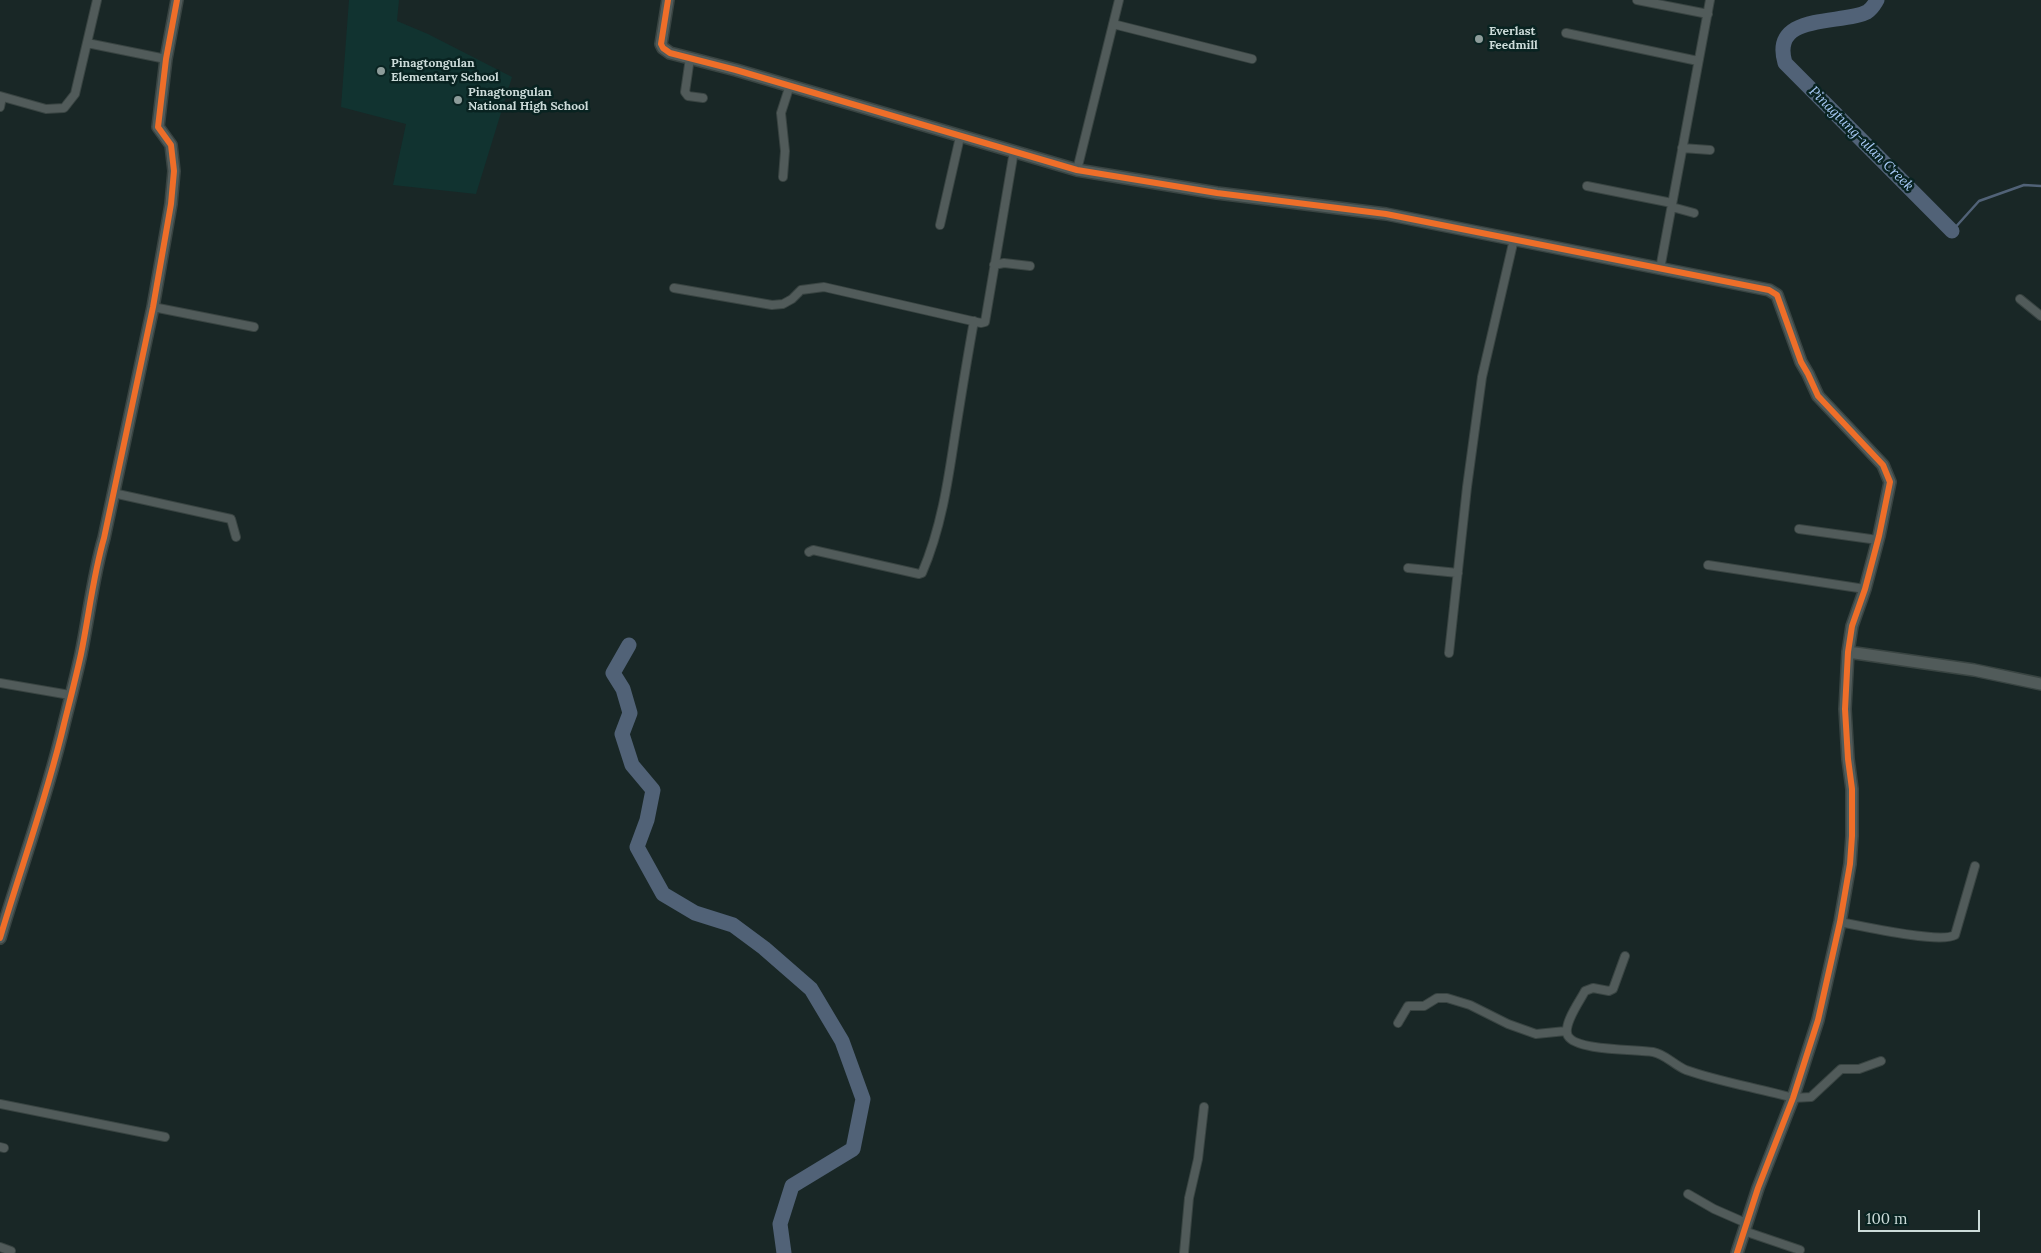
<!DOCTYPE html>
<html>
<head>
<meta charset="utf-8">
<style>
	body { margin:0 }
	#map { position:relative; width:2041px; height:1253px; overflow:hidden; background:#192726; font-family:Lora,serif }
	canvas { display:block }
	.scale { position:absolute; left:1858px; top:1210px; width:122px; height:22px; box-sizing:border-box; border:2px solid #ccdbd9; border-top:0; padding-left:6px; font-size:15px; line-height:18px; white-space:nowrap; color:#ccdbd9; -webkit-text-stroke:4px #092321; paint-order:stroke }
</style>
</head>
<body>
<div id="map">
<canvas width="2041" height="1253"></canvas>
<div class="scale">100 m</div>
</div>
<script>
const g = document.querySelector('canvas').getContext('2d');
g.lineJoin = 'round';
function fill(path, color) { g.fillStyle = color; g.fill(path, 'evenodd'); }
function strokePath(path, color, width, dash) { g.strokeStyle = color; g.lineWidth = width; g.lineCap = dash ? 'butt' : 'round'; g.setLineDash(dash || []); g.stroke(path); }
function label(font, color, halo, rows, align = 'center') {
  g.font = font + ' Lora,serif'; g.lineWidth = 5; g.setLineDash([]); g.textBaseline = 'middle'; g.strokeStyle = halo; g.fillStyle = color; for (const [text, x, y, turn = 0] of rows) {
    g.save(); g.translate(x, y); g.rotate((+turn || 0) * Math.PI / 180); g.textAlign = isNaN(turn) ? turn : align; if (halo) g.strokeText(text, 0, 0); g.fillText(text, 0, 0); g.restore();
  }
}
fill(new Path2D(`
	M349,0H399L397,21L428,34L512,77L476,194L393,185L406,124L341,107Z`), '#113330');
strokePath(new Path2D(`
	M1952,231L1979,201L2024,185L2041,186`), '#516277', 2.5);
strokePath(new Path2D(`
	M1877,0C1874,5 1872,9 1867,12C1842,25 1770,12 1785,63L1952,231
	M629,645L613,673L623,689L630,713L622,734L632,765L653,790L647,820L637,847L663,894L695,913L733,925L764,948L811,989L842,1041L863,1099L853,1149L792,1186L780,1224L784,1253`), '#516277', 15);
const street = new Path2D(`
	M1637,0L1708,14
	M1113,24L1252,59
	M1566,33L1698,61
	M87,43L166,59
	M690,58L685,92L688,96L703,98
	M0,96L46,109L64,108L75,94L97,0
	M0,107L2,97
	M1682,148L1710,150
	M1077,170L1119,0
	M783,177L785,151L781,113L790,85
	M1587,186L1672,203
	M1672,207L1694,213
	M940,225L960,137
	M994,265L1004,263L1030,266
	M1660,269L1710,0
	M674,288L772,305L783,304L792,299L801,290L824,287L981,323L985,322L1014,151
	M2020,299L2041,316
	M153,307L254,327
	M113,493L231,519L236,537
	M1799,529L1878,540
	M809,552L813,550L919,574L922,573C941,529 948,482 955,435C961,397 967,359 974,321
	M1708,565L1865,589
	M1408,568L1458,573
	M1449,653L1467,487L1482,377L1514,239
	M0,683L70,695
	M1840,922C1861,926 1940,944 1955,935L1975,866
	M1625,956L1613,989L1609,991L1593,988L1585,991C1580,1001 1562,1025 1568,1036C1577,1051 1635,1049 1653,1052C1665,1054 1674,1065 1686,1070C1720,1082 1758,1088 1793,1098L1811,1097L1841,1069H1859L1881,1061
	M1398,1023L1408,1006H1424L1437,998H1447L1470,1005L1508,1024L1536,1034L1566,1031
	M0,1104L165,1137
	M0,1147L4,1148
	M1688,1194L1714,1209L1746,1223
	M1744,1231L1800,1250
	M0,1247L11,1251
	M1184,1253L1189,1198L1198,1159L1204,1107`);
const secondary = new Path2D(`
	M668,0L661,44L663,48L670,53L736,70L1077,170L1217,193L1386,214L1769,290L1777,295L1801,362L1808,374L1818,396L1883,465L1890,482L1879,536L1865,589L1852,626L1848,652L1845,709L1848,759L1852,789V836L1850,864L1840,922L1818,1020L1793,1098L1758,1188L1737,1253
	M1848,652L1974,670L2041,684
	M0,938C21,867 47,797 64,724C70,700 76,677 81,654C89,615 93,576 104,538L153,307L171,204L174,171L171,145L158,127L166,59L177,0`);
strokePath(street, '#394442', 10);
strokePath(secondary, '#394442', 14);
strokePath(street, '#515b5a', 8);
strokePath(secondary, '#515b5a', 11);
strokePath(new Path2D(`
	M668,0L661,44L663,48L670,53L736,70L1077,170L1217,193L1386,214L1769,290L1777,295L1801,362L1808,374L1818,396L1883,465L1890,482L1879,536L1865,589L1852,626L1848,652L1845,709L1848,759L1852,789V836L1850,864L1840,922L1818,1020L1793,1098L1758,1188L1737,1253
	M0,938C21,867 47,797 64,724C70,700 76,677 81,654C89,615 93,576 104,538L153,307L171,204L174,171L171,145L158,127L166,59L177,0`), '#ee6e29', 6);
for (const [x, y, r, color] of [
	[1479,39,5,"#8d9c9a"],
	[381,71,5,"#8d9c9a"],
	[458,100,5,"#8d9c9a"]
]) { const dot = new Path2D(); dot.arc(x, y, r, 0, 2 * Math.PI); g.fillStyle = color; g.fill(dot); strokePath(dot, '#092321', 2); }
label('bold 12px', '#ccdbd9', '#092321', [
	["Everlast",1489,32],
	["Feedmill",1489,46],
	["Pinagtongulan",391,64],
	["Elementary School",391,78],
	["Pinagtongulan",468,93],
	["National High School",468,107]
], 'left');
label('italic 14px', '#a8caf6', '#092321', [
	["Pinagtung-ulan Creek",1861,139,45]
]);
</script>
</body>
</html>
